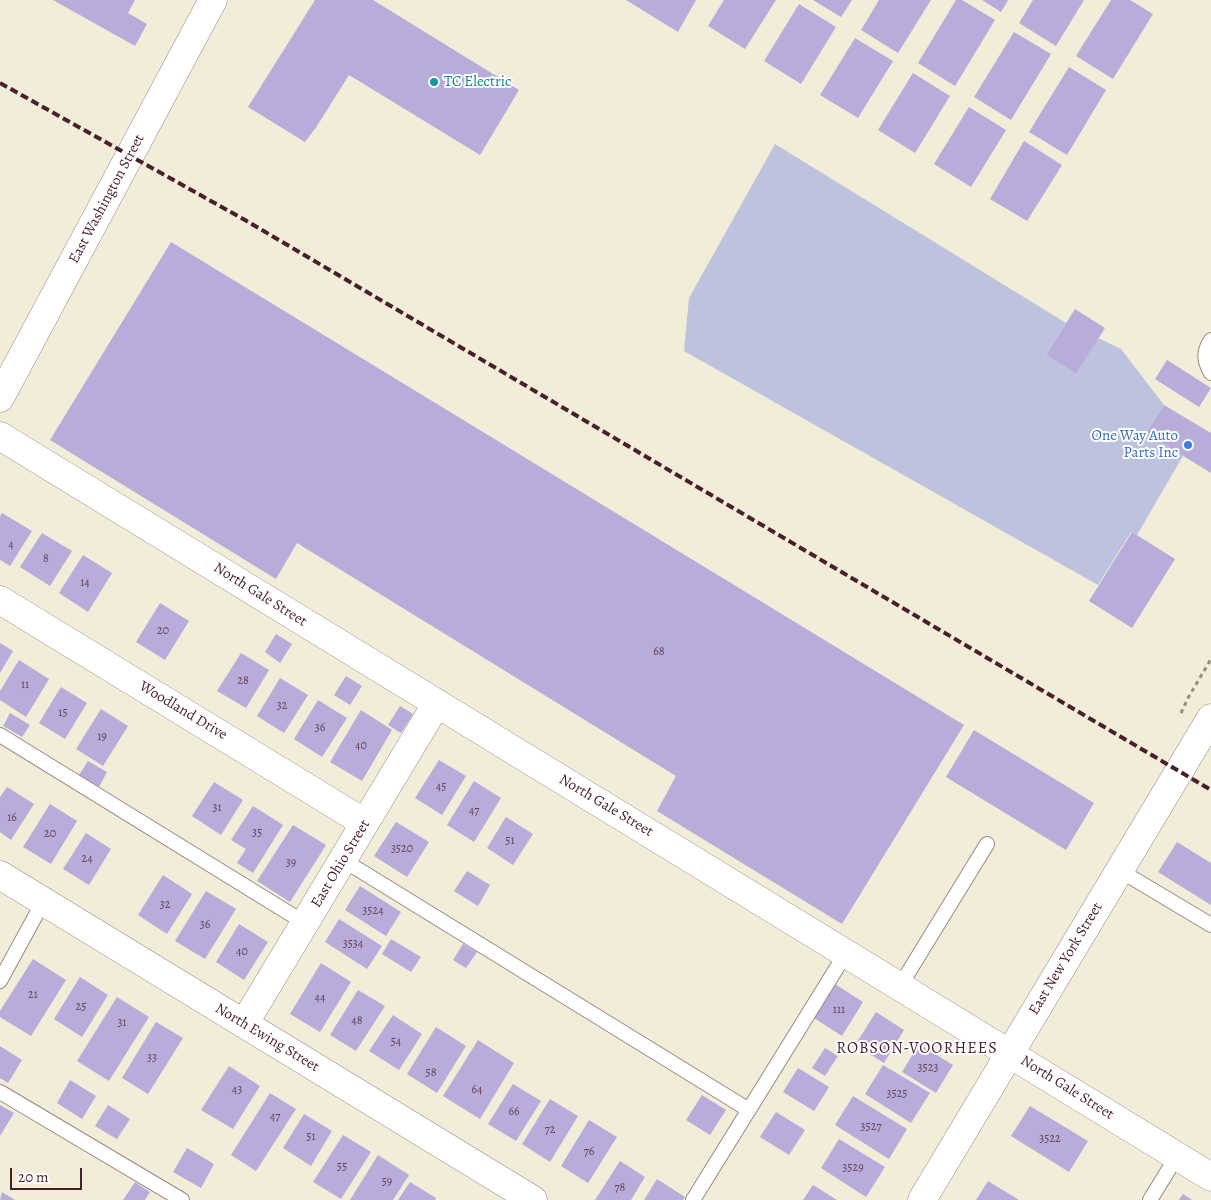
<!DOCTYPE html>
<html>
<head>
<meta charset="utf-8">
<style>
	body { margin:0 }
	#map { position:relative; width:1211px; height:1200px; overflow:hidden; background:#f1edd8; font-family:Alegreya,serif }
	canvas { display:block }
	.scale { position:absolute; left:10px; top:1168px; width:72px; height:22px; box-sizing:border-box; border:2px solid #4a1f2b; border-top:0; padding-left:6px; font-size:15px; line-height:18px; white-space:nowrap; color:#4a1f2b; -webkit-text-stroke:4px #fff; paint-order:stroke }
</style>
</head>
<body>
<div id="map">
<canvas width="1211" height="1200"></canvas>
<div class="scale">20 m</div>
</div>
<script>
const g = document.querySelector('canvas').getContext('2d');
g.lineJoin = 'round';
function fill(path, color) { g.fillStyle = color; g.fill(path, 'evenodd'); }
function strokePath(path, color, width, dash) { g.strokeStyle = color; g.lineWidth = width; g.lineCap = dash ? 'butt' : 'round'; g.setLineDash(dash || []); g.stroke(path); }
function label(font, color, halo, rows, align = 'center') {
  g.font = font + ' Alegreya,serif'; g.lineWidth = 4; g.setLineDash([]); g.textBaseline = 'middle'; g.strokeStyle = halo; g.fillStyle = color; for (const [text, x, y, turn = 0] of rows) {
    g.save(); g.translate(x, y); g.rotate((+turn || 0) * Math.PI / 180); g.textAlign = isNaN(turn) ? turn : align; if (halo) g.strokeText(text, 0, 0); g.fillText(text, 0, 0); g.restore();
  }
}
fill(new Path2D(`
	M775,144L1066,323L1046,355L1076,374L1098,338L1121,349L1164,405L1146,433L1183,456L1137,535L1131,532L1098,585L684,351L689,298Z`), '#bdc3de');
fill(new Path2D(`
	M53,0H135L128,13L147,24L135,46Z
	M315,0H373L519,90L480,155L349,75L317,126L305,142L248,107Z
	M626,0H696L678,32Z
	M724,0H776L745,49L708,26Z
	M813,0H852L841,17Z
	M879,0H931L898,53L861,30Z
	M956,0H962L995,20L955,86L918,63Z
	M982,0H1008L1001,12Z
	M1033,0H1084L1056,46L1019,23Z
	M1111,0H1130L1153,14L1113,79L1076,56Z
	M799,4L836,27L801,84L764,61Z
	M1014,32L1051,54L1011,120L974,97Z
	M855,38L893,61L858,118L820,95Z
	M1069,67L1106,90L1067,155L1029,132Z
	M913,73L950,96L915,153L878,130Z
	M969,107L1006,130L971,187L934,164Z
	M1024,141L1062,165L1027,221L990,199Z
	M171,242L964,725L842,924L657,811L676,776L297,543L276,579L50,440Z
	M1075,309L1105,328L1076,374L1046,355Z
	M1167,360L1211,388L1199,407L1155,379Z
	M1164,405L1211,433V473L1146,433Z
	M2,513L32,531L10,566L0,560V517Z
	M1132,532L1175,559L1132,628L1089,601Z
	M42,533L72,551L50,586L20,567Z
	M83,555L112,573L88,612L59,593Z
	M160,603L189,621L165,660L136,642Z
	M276,634L292,644L280,663L265,652Z
	M0,643L13,651L0,673Z
	M241,653L269,670L246,708L217,691Z
	M19,660L49,679L26,717L0,700V691Z
	M346,676L362,686L350,705L334,695Z
	M280,678L308,695L284,733L257,716Z
	M61,687L87,703L65,739L39,723Z
	M318,700L347,718L322,757L294,739Z
	M400,706L413,714L401,733L388,725Z
	M101,709L128,726L103,766L76,749Z
	M361,710L392,730L362,781L330,762Z
	M10,713L30,725L22,737L3,726Z
	M974,730L1094,803L1066,850L946,777Z
	M439,760L466,776L442,815L415,798Z
	M88,761L107,772L99,787L79,775Z
	M474,781L501,798L474,842L447,825Z
	M214,782L243,800L221,835L192,816Z
	M7,787L34,804L11,840L0,832V797Z
	M50,804L77,821L51,864L23,847Z
	M253,806L283,825L253,873L237,863L246,849L231,840Z
	M506,817L533,834L513,865L487,848Z
	M396,822L429,842L407,877L374,856Z
	M293,825L326,845L290,902L257,881Z
	M86,833L111,849L89,885L63,869Z
	M1177,842L1211,863V905L1158,872Z
	M467,871L490,885L478,906L454,891Z
	M163,875L192,894L167,934L138,915Z
	M360,886L401,912L386,936L345,910Z
	M206,891L236,909L205,959L175,941Z
	M339,919L382,946L367,969L325,942Z
	M239,924L268,942L244,980L216,962Z
	M391,939L421,957L411,972L382,954Z
	M463,944L477,952L466,968L453,960Z
	M33,959L66,980L31,1036L0,1017V1011Z
	M321,963L351,982L320,1032L290,1014Z
	M80,977L108,995L82,1037L54,1019Z
	M835,984L863,1002L842,1036L814,1018Z
	M358,990L385,1006L356,1051L330,1035Z
	M117,997L149,1017L109,1081L77,1061Z
	M876,1012L904,1030L884,1063L855,1045Z
	M393,1015L422,1034L399,1070L369,1051Z
	M156,1022L183,1038L148,1094L122,1078Z
	M436,1027L466,1046L437,1093L407,1074Z
	M478,1040L514,1063L480,1119L443,1096Z
	M919,1044L953,1065L936,1093L902,1072Z
	M0,1046L22,1060L8,1083L0,1078Z
	M825,1048L838,1056L825,1076L812,1068Z
	M883,1065L930,1093L911,1123L865,1094Z
	M229,1066L260,1086L233,1129L201,1110Z
	M798,1068L829,1087L814,1111L783,1092Z
	M70,1080L96,1096L82,1119L57,1103Z
	M513,1084L541,1101L516,1141L488,1124Z
	M270,1093L296,1109L256,1171L231,1155Z
	M702,1095L726,1110L710,1135L686,1120Z
	M853,1096L907,1129L889,1159L835,1125Z
	M550,1099L578,1116L550,1162L522,1144Z
	M0,1105L14,1113L0,1136Z
	M108,1105L130,1119L117,1139L95,1126Z
	M1030,1106L1088,1141L1069,1172L1011,1136Z
	M776,1112L805,1130L789,1155L760,1137Z
	M304,1114L332,1131L311,1166L283,1148Z
	M589,1120L617,1137L588,1183L561,1166Z
	M343,1135L371,1152L341,1199L313,1182Z
	M839,1139L885,1167L866,1197L821,1168Z
	M187,1148L214,1164L201,1188L173,1172Z
	M378,1155L409,1175L393,1200H350Z
	M620,1161L645,1177L631,1200H595Z
	M657,1179L685,1197L683,1200H644Z
	M988,1181L1019,1200H976Z
	M135,1182L150,1192L145,1200H123Z
	M410,1182L436,1198L435,1200H398Z
	M813,1185L837,1200H803Z
	M2,1192L15,1200H0Z
	M1183,1194L1192,1200H1179Z`), '#b7acda');
const lane = new Path2D(`
	M1211,340C1203,352 1204,361 1211,373
	M0,735L305,923
	M343,860L749,1110
	M1119,870L1211,925
	M0,981L43,902
	M900,986L987,844
	M0,1092L182,1200
	M693,1200L846,953
	M1150,1200L1177,1156`);
const street = new Path2D(`
	M0,436L1211,1177
	M0,600L365,823
	M0,875L533,1200
	M244,1024L437,703`);
const secondary = new Path2D(`
	M922,1200L1211,718`);
const primary = new Path2D(`
	M0,398L213,0`);
strokePath(lane, '#9e8682', 16);
strokePath(street, '#9e8682', 29);
strokePath(secondary, '#9e8682', 29);
strokePath(primary, '#9e8682', 29);
strokePath(new Path2D(`
	M1181,713L1188,698L1211,659`), '#9e8682', 3, [4, 4]);
strokePath(lane, '#fff', 14);
strokePath(street, '#fff', 28);
strokePath(secondary, '#fff', 28);
strokePath(primary, '#fff', 28);
strokePath(new Path2D(`
	M0,83L245,220L1211,790`), '#4a1f2b', 4, [8, 4]);
for (const [x, y, r, color] of [
	[434,82,5,"#0f9aa8"],
	[1188,445,5,"#3f7fe0"]
]) { const dot = new Path2D(); dot.arc(x, y, r, 0, 2 * Math.PI); g.fillStyle = color; g.fill(dot); strokePath(dot, '#fff', 2); }
label('12px', '#654257', null, [
	["4",11,545],
	["8",46,559],
	["14",85,583],
	["20",163,631],
	["68",659,652],
	["28",243,681],
	["11",25,685],
	["32",282,706],
	["15",63,713],
	["36",320,728],
	["19",102,737],
	["40",361,746],
	["45",441,787],
	["31",217,808],
	["47",474,811],
	["16",12,818],
	["35",257,833],
	["20",50,834],
	["51",510,841],
	["3520",402,849],
	["24",87,859],
	["39",291,863],
	["32",165,905],
	["3524",373,911],
	["36",205,925],
	["3534",353,944],
	["40",242,952],
	["21",33,995],
	["44",320,998],
	["25",81,1007],
	["111",839,1010],
	["48",357,1021],
	["31",122,1023],
	["54",396,1042],
	["33",152,1058],
	["3523",928,1068],
	["58",431,1073],
	["43",237,1090],
	["64",477,1090],
	["3525",897,1094],
	["66",514,1112],
	["47",275,1117],
	["3527",871,1127],
	["72",550,1130],
	["51",311,1137],
	["3522",1050,1139],
	["76",589,1152],
	["55",342,1167],
	["3529",853,1168],
	["59",387,1182],
	["78",620,1188]
]);
label('15px', '#0d838f', '#fff', [
	["TC Electric",444,82]
], 'left');
label('15px', '#4a1f2b', '#fff', [
	["East Washington Street",107,199,-62],
	["North Gale Street",260,595,32],
	["Woodland Drive",183,711,31],
	["North Gale Street",606,806,31],
	["East Ohio Street",341,864,-59],
	["East New York Street",1066,959,-59],
	["North Ewing Street",267,1038,31],
	["North Gale Street",1067,1088,32]
]);
label('15px', '#366cbe', '#fff', [
	["One Way Auto",1178,436],
	["Parts Inc",1178,453]
], 'right');
g.letterSpacing = '1px';
label('16px', '#4a1f2b', '#fff', [
	["ROBSON-VOORHEES",917,1049]
]);
g.letterSpacing = '0px';
</script>
</body>
</html>
